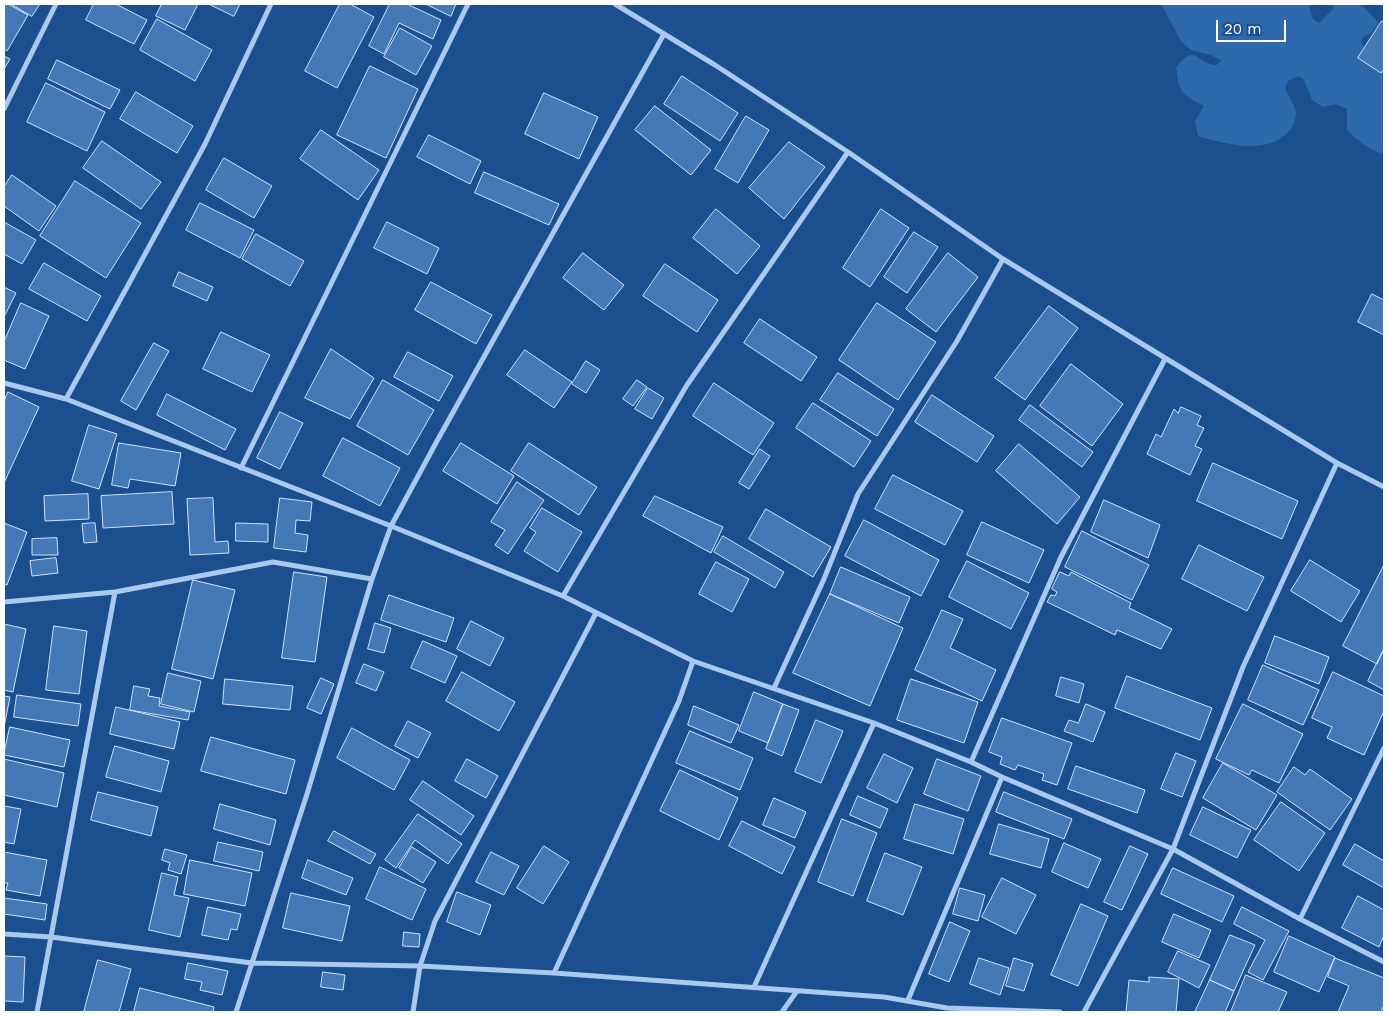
<!DOCTYPE html>
<html>
<head>
<meta charset="utf-8">
<style>
	body { margin:0 }
	#map { position:relative; width:1388px; height:1016px; overflow:hidden; background:#1b4f8f; font-family:"Work Sans",sans-serif }
	canvas { display:block }
	.frame { position:absolute; inset:0; border:5px solid #fff; pointer-events:none }
	.scale { position:absolute; left:1216px; top:20px; width:70px; height:22px; box-sizing:border-box; border:2px solid #fff; border-top:0; padding-left:6px; font-size:15px; line-height:18px; white-space:nowrap; color:#fff; -webkit-text-stroke:4px #1b4f8f; paint-order:stroke }
</style>
</head>
<body>
<div id="map">
<canvas width="1388" height="1016"></canvas>
<div class="frame"></div>
<div class="scale">20 m</div>
</div>
<script>
const g = document.querySelector('canvas').getContext('2d');
g.lineJoin = 'round';
function fill(path, color) { g.fillStyle = color; g.fill(path, 'evenodd'); }
function strokePath(path, color, width, dash) { g.strokeStyle = color; g.lineWidth = width; g.lineCap = dash ? 'butt' : 'round'; g.setLineDash(dash || []); g.stroke(path); }
fill(new Path2D(`
	M1161,4H1311L1309,6L1313,19L1319,23L1333,9L1334,4H1361L1379,23L1370,34L1364,36L1361,42L1365,48L1378,55L1384,51V154C1368,150 1359,141 1347,130V109L1336,104L1323,107L1312,100L1304,80L1299,76L1288,81L1285,88C1288,95 1295,105 1296,113C1296,118 1293,127 1289,131C1266,156 1227,144 1198,136L1195,121L1204,106C1181,94 1179,93 1176,67C1197,41 1196,65 1217,65L1221,60L1211,55L1191,50L1181,41Z`), '#2e69ad');
const building = new Path2D(`
	M4,4H8L28,15L7,51L4,49Z
	M11,4H40L32,16Z
	M94,4H116L147,20L134,44L86,20Z
	M162,4H198L185,30L156,16Z
	M209,4H240L234,16Z
	M340,4H350L374,17L337,88L305,71Z
	M390,4H407L441,20L433,39L399,23L384,54L369,46Z
	M426,4H456L451,16Z
	M157,19L212,50L195,81L140,50Z
	M1382,21L1384,22V69L1381,73L1358,58Z
	M400,28L432,46L416,75L384,57Z
	M4,56L10,59L4,69Z
	M57,60L120,90L110,109L48,79Z
	M370,66L418,89L386,158L337,135Z
	M682,76L738,113L720,141L664,104Z
	M46,83L105,112L87,151L27,122Z
	M136,92L193,126L177,153L120,119Z
	M544,93L598,117L579,159L525,134Z
	M655,106L711,150L691,175L635,130Z
	M746,116L769,130L738,183L715,169Z
	M321,130L379,170L358,200L300,159Z
	M429,135L481,161L470,184L417,157Z
	M102,141L161,182L141,209L83,168Z
	M789,142L825,167L784,219L749,188Z
	M224,158L272,186L254,218L206,190Z
	M484,172L559,204L549,225L475,193Z
	M12,175L56,206L39,231L4,206V187Z
	M75,181L141,223L106,278L40,236Z
	M200,203L254,230L240,258L186,230Z
	M716,209L760,246L737,274L693,238Z
	M881,209L909,228L870,287L843,268Z
	M4,222L36,240L22,264L4,254Z
	M387,222L439,248L427,274L374,248Z
	M914,232L938,247L907,293L884,277Z
	M256,234L304,261L290,286L242,259Z
	M583,253L624,285L604,310L563,278Z
	M948,253L978,277L936,332L906,309Z
	M44,263L101,296L87,321L29,289Z
	M665,264L718,300L697,332L643,296Z
	M179,272L213,287L207,301L173,286Z
	M431,282L492,315L476,344L415,310Z
	M4,287L16,293L4,317Z
	M1372,294L1384,300V335L1358,322Z
	M21,303L49,316L25,369L4,360V342Z
	M877,303L936,342L898,400L839,360Z
	M1049,306L1078,328L1025,400L995,378Z
	M760,319L817,357L801,381L744,343Z
	M221,332L270,355L252,392L203,369Z
	M154,343L169,351L136,410L121,401Z
	M331,349L374,378L350,419L305,398Z
	M525,350L572,382L554,408L507,375Z
	M408,352L453,376L439,401L394,377Z
	M586,361L600,370L586,393L572,384Z
	M1071,364L1123,404L1092,446L1040,406Z
	M838,373L894,409L877,436L820,400Z
	M383,380L434,410L408,455L357,426Z
	M637,380L647,387L633,406L623,399Z
	M714,383L774,423L753,455L693,416Z
	M648,388L664,398L652,419L635,409Z
	M8,392L39,407L4,483V402Z
	M167,394L236,429L225,450L157,415Z
	M932,395L994,436L977,462L915,422Z
	M813,403L871,441L854,467L796,428Z
	M1030,405L1093,452L1082,467L1019,420Z
	M1181,407L1201,416L1197,425L1204,428L1195,446L1202,449L1190,475L1147,454L1156,434L1161,437L1174,409L1178,413Z
	M280,412L303,423L280,469L257,458Z
	M89,425L117,434L99,489L72,481Z
	M343,438L400,468L380,506L323,476Z
	M119,443L181,453L175,486L130,479L128,488L112,485Z
	M461,443L514,476L497,504L443,471Z
	M529,443L597,487L579,515L511,471Z
	M1019,444L1080,497L1057,524L996,471Z
	M760,449L770,456L749,489L739,483Z
	M1213,463L1298,501L1282,539L1197,501Z
	M893,475L963,511L945,545L875,509Z
	M517,482L544,500L508,554L495,545L505,530L491,522Z
	M172,492L174,524L103,528L101,496Z
	M88,494L89,519L45,521L44,496Z
	M655,496L723,527L711,553L643,516Z
	M213,498L215,542L228,541L229,553L190,555L187,499Z
	M280,498L312,502L310,521L296,520L295,533L308,535L306,552L274,548Z
	M1104,500L1160,525L1148,558L1091,532Z
	M542,508L582,532L558,572L524,551L536,532L530,528Z
	M766,509L831,547L813,577L749,539Z
	M864,520L939,560L921,596L845,556Z
	M982,522L1044,550L1029,583L967,555Z
	M4,523L27,532L7,585L4,584Z
	M95,523L97,542L84,543L82,524Z
	M236,523L268,524V542L236,541Z
	M1082,531L1149,565L1132,600L1065,567Z
	M723,536L784,572L775,588L714,552Z
	M57,538L58,555H32V539Z
	M1199,545L1264,577L1247,611L1182,579Z
	M56,558L58,573L32,576L30,561Z
	M1310,560L1360,591L1341,622L1291,591Z
	M967,561L1029,593L1011,629L949,597Z
	M716,562L749,579L732,612L699,594Z
	M1384,565V649L1377,664L1343,646Z
	M841,567L910,597L899,623L830,594Z
	M294,572L327,577L315,662L282,658Z
	M1060,572L1069,576L1071,572L1131,603L1129,608L1172,629L1161,649L1117,630L1115,635L1047,602L1051,595L1055,596L1057,592L1052,589Z
	M193,580L235,590L213,679L172,669Z
	M830,594L903,628L870,706L793,673Z
	M389,595L454,618L446,642L381,620Z
	M942,610L963,619L950,648L996,670L982,701L915,670Z
	M471,621L504,638L490,666L457,649Z
	M375,623L391,628L384,653L368,649Z
	M4,624L26,629L13,692L4,690Z
	M54,626L87,631L79,694L46,690Z
	M1275,636L1329,657L1319,684L1265,663Z
	M423,641L457,656L445,683L411,668Z
	M1384,649V690L1368,681Z
	M364,664L384,672L376,691L356,683Z
	M1263,665L1319,690L1303,725L1248,700Z
	M462,672L515,702L499,731L446,701Z
	M1333,672L1384,696V711L1364,755L1327,738L1332,727L1312,718Z
	M168,673L201,681L194,712L161,704Z
	M1127,676L1212,708L1200,740L1115,708Z
	M1061,677L1084,684L1079,703L1056,696Z
	M321,678L334,684L321,714L307,708Z
	M225,679L293,686L290,710L223,704Z
	M911,679L978,702L964,743L897,720Z
	M134,686L150,689L148,696L160,698L159,706L190,712L188,720L130,710Z
	M754,692L783,704L768,743L739,731Z
	M17,695L81,704L78,726L14,717Z
	M4,696L10,697L4,727Z
	M783,704L799,710L782,756L766,749Z
	M1086,704L1105,712L1093,742L1064,731L1069,720L1078,723Z
	M1243,704L1303,734L1279,783L1252,770L1249,775L1216,759Z
	M694,706L739,725L731,743L688,725Z
	M116,707L180,722L174,749L110,734Z
	M1002,718L1072,743L1057,785L1042,780L1044,774L1018,765L1015,770L1000,764L1002,757L989,752Z
	M816,720L843,731L821,783L795,772Z
	M408,721L431,733L418,758L395,746Z
	M10,727L70,740L64,767L4,755Z
	M352,728L410,760L394,790L337,758Z
	M690,731L753,758L740,790L676,763Z
	M211,737L295,760L286,794L201,771Z
	M115,746L169,761L161,792L106,777Z
	M1176,753L1196,761L1182,797L1161,789Z
	M884,754L913,768L897,803L867,788Z
	M4,759L64,773L57,807L4,795Z
	M467,759L498,776L486,798L455,781Z
	M937,759L981,776L968,811L924,794Z
	M1223,763L1277,795L1256,830L1203,798Z
	M1076,766L1145,790L1137,813L1068,789Z
	M1294,767L1305,775L1310,769L1352,799L1330,830L1277,792Z
	M680,770L738,798L719,840L660,811Z
	M423,781L474,816L461,835L410,800Z
	M98,792L158,807L151,836L91,820Z
	M1004,792L1072,819L1064,839L996,812Z
	M858,796L888,809L880,828L850,815Z
	M774,798L806,812L795,838L763,825Z
	M1281,802L1325,833L1299,871L1254,840Z
	M220,804L276,820L270,845L214,829Z
	M915,804L964,819L953,854L904,839Z
	M4,806L21,809L14,844L4,842Z
	M1203,807L1251,830L1237,858L1190,835Z
	M418,814L462,844L448,864L415,840L396,868L385,860Z
	M842,819L877,833L853,896L818,882Z
	M742,821L795,847L782,874L729,846Z
	M999,824L1049,839L1041,868L990,854Z
	M334,831L376,854L370,864L328,841Z
	M218,842L263,852L259,871L214,861Z
	M1064,843L1101,859L1088,888L1052,872Z
	M1355,844L1384,861V888L1343,865Z
	M544,846L569,862L543,904L517,888Z
	M1130,846L1148,854L1122,910L1104,902Z
	M412,847L436,862L423,883L399,868Z
	M165,849L187,855L181,874L168,870L170,863L162,860Z
	M4,852L47,860L40,896L6,890L8,883H4Z
	M491,852L519,866L504,895L476,882Z
	M885,853L922,867L903,915L867,901Z
	M190,860L252,873L245,906L184,894Z
	M308,860L353,878L346,895L302,878Z
	M380,867L426,889L412,920L366,899Z
	M1173,868L1234,896L1222,922L1161,894Z
	M162,873L178,877L174,895L189,898L180,937L149,930Z
	M1002,878L1036,895L1016,934L982,917Z
	M960,888L985,895L978,921L953,914Z
	M457,892L491,905L480,935L447,922Z
	M291,893L350,906L342,941L283,928Z
	M1358,896L1384,910V935L1379,947L1342,928Z
	M4,898L47,904L45,920L4,914Z
	M1081,904L1108,916L1078,986L1051,975Z
	M208,907L241,914L237,930L231,929L228,940L202,935Z
	M1242,907L1289,931L1263,980L1248,972L1265,940L1234,924Z
	M1174,914L1211,930L1199,958L1162,942Z
	M950,922L970,931L949,982L929,974Z
	M404,932L420,934L419,947L403,946Z
	M1230,935L1255,945L1234,991L1210,980Z
	M1289,936L1335,957L1319,992L1274,972Z
	M1178,951L1210,965L1199,988L1168,972Z
	M4,956L25,957L23,1002L4,1001Z
	M979,958L1009,968L1000,995L970,984Z
	M1014,958L1033,964L1024,991L1006,986Z
	M1335,958L1384,978V1004L1381,1012H1338L1349,986L1328,977Z
	M98,960L131,969L119,1012H84Z
	M188,963L228,971L222,995L200,990L202,982L185,979Z
	M323,972L345,975L343,990L321,987Z
	M1246,975L1287,992L1278,1012H1231Z
	M1149,977L1179,979L1176,1012H1126L1129,980L1149,982Z
	M1210,980L1234,991L1225,1012H1195Z
	M140,988L214,1007L213,1012H134Z`);
fill(building, '#4478b7');
strokePath(building, '#cfe3fa', 1);
strokePath(new Path2D(`
	M615,4L715,65L848,152L1003,259L1337,463L1384,487
	M4,109L56,4
	M4,383L66,399L391,526L563,596L693,661L874,723L971,762L1002,777L1173,849L1300,919L1384,962
	M66,399L205,144L271,4
	M241,468L468,4
	M563,596L687,385L848,152
	M4,602L115,592L273,562L372,579
	M774,688L824,579L858,494L957,341L1003,259
	M971,762L1061,557L1165,359
	M1300,919L1384,748
	M4,934L51,937L252,963L420,966L554,973L884,997L947,1008L1060,1012
	M554,973L679,701L693,661
	M754,987L874,723
	M908,1000L1002,777
	M37,1012L115,592
	M236,1012L307,794L372,579L391,526L437,441L664,34
	M413,1012L420,966L435,921L596,613
	M782,1012L797,991
	M1084,1012L1173,849L1243,667L1337,463`), '#a9c9ee', 5);
</script>
</body>
</html>
